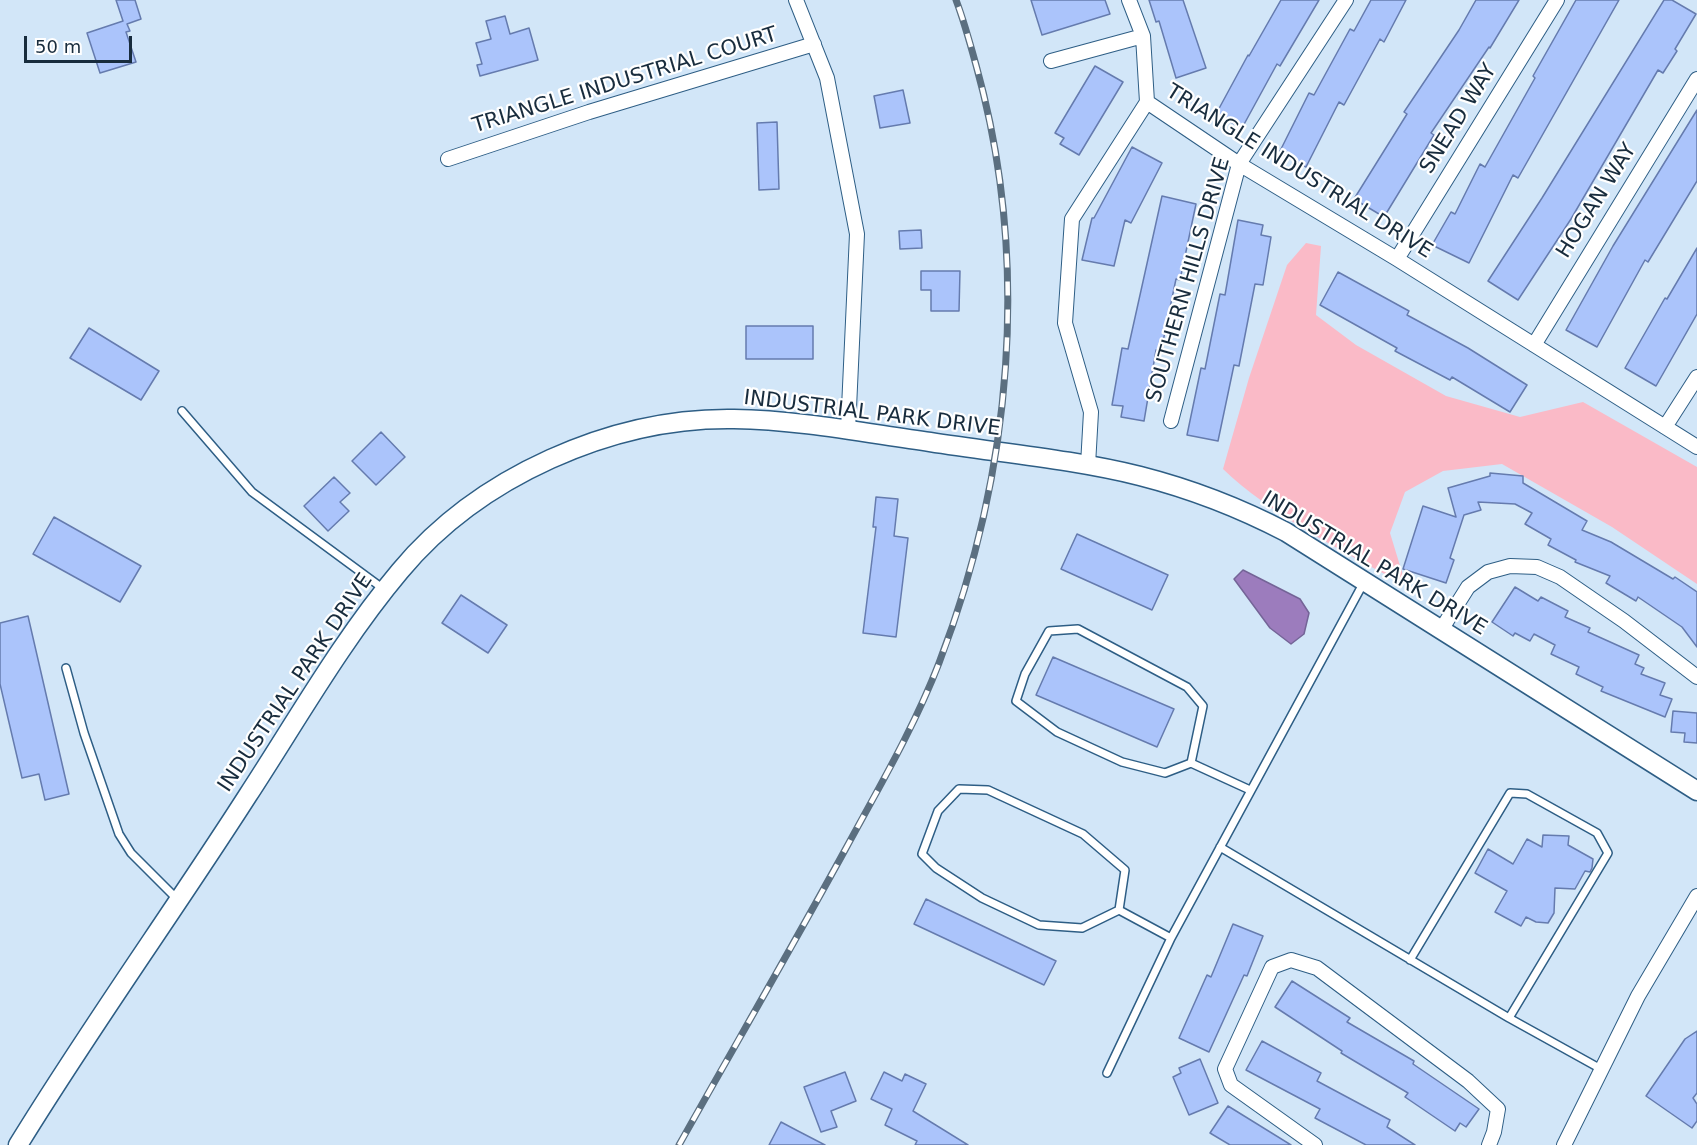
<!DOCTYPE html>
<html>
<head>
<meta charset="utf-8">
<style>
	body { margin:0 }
	#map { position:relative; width:1697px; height:1145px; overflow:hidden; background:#d2e6f8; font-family:"DejaVu Sans",sans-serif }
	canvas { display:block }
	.scale { position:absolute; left:24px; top:36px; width:108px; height:27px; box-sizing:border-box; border:3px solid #182c3d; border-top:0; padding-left:8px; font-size:18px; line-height:21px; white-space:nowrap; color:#182c3d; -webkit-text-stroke:4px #fff; paint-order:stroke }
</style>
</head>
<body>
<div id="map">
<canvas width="1697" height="1145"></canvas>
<div class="scale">50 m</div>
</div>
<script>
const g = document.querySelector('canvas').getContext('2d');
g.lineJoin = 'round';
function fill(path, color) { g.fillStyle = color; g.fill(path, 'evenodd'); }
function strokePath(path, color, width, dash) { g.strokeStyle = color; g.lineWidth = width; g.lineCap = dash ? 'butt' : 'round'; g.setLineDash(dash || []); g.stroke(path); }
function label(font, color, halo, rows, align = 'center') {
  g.font = font + ' "DejaVu Sans",sans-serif'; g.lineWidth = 4.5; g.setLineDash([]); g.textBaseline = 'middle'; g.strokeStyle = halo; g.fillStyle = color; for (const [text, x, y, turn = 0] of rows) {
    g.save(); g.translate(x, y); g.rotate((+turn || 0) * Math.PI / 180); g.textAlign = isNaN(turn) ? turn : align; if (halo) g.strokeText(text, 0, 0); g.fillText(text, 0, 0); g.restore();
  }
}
fill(new Path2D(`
	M1306,243L1321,246L1316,315L1356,345L1446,396L1520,417L1583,402L1697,467V584L1612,527L1502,464L1443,471L1405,492L1390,533L1405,582L1394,579C1338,549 1269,513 1223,469L1249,378L1287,265Z`), '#fabac7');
const water = new Path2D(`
	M1243,570L1300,599L1309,613L1304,634L1291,644L1270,628L1234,579Z`);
fill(water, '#9c7cbd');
strokePath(water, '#746497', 1.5);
const building = new Path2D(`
	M116,0H135L141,19L127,24L130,31L126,32L136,62L100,73L87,33L123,21Z
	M1031,0H1105L1110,14L1042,35Z
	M1149,0H1183L1206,68L1176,78L1159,21L1156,22Z
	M1281,0H1319L1280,66L1277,64L1242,128L1216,114L1248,55L1249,56Z
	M1371,0H1406L1384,42L1380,39L1344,105L1339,102L1306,167L1279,153L1309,93L1314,95L1350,29L1354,31Z
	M1476,0H1519L1490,48L1489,47L1431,133L1434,135L1384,217L1354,199L1407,114L1404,112L1459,30Z
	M1576,0H1619L1518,178L1513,175L1469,263L1432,245L1451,212L1455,214L1480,164L1485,167L1535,78L1533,76Z
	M1664,0H1672L1696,14L1675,49L1677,51L1663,73L1658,70L1571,219L1518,300L1488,281L1542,198Z
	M505,16L510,34L529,28L538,60L480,76L477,65L482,64L476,43L491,39L486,21Z
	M1095,66L1123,82L1079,155L1060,144L1064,138L1055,133Z
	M903,90L910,123L880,128L874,96Z
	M1697,110V181L1648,262L1645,260L1597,347L1566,330L1613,246Z
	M777,122L779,189L759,190L757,123Z
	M1132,147L1162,163L1131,223L1125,220L1114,266L1082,260L1092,218H1094Z
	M1162,196L1196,204L1180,280L1176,279L1161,351L1156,350L1144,421L1121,417L1123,406L1112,405L1122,348L1128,349Z
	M1238,220L1263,225L1261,235L1271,237L1263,285L1255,284L1239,366L1234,365L1218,441L1187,435L1201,368L1205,369L1220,294L1225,295Z
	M921,230L922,248L900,249L899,231Z
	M1697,248V314L1656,386L1625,368L1665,298L1667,299Z
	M921,271H960L959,311H931V290H921Z
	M1338,272L1409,311L1407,315L1468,348L1527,385L1510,412L1452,377L1450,380L1395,351L1397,348L1320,305Z
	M746,326H813V359H746Z
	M89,328L159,371L141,400L70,358Z
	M381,432L405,457L376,485L352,461Z
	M1490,473L1523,476V483L1587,521L1582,530L1611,542L1673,579L1675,577L1697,592V647L1682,627L1638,597L1636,601L1606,583L1610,576L1575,562L1576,560L1548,545L1551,539L1525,524L1532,513L1515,504L1478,502L1481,510L1464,515L1450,558L1454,560L1446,583L1403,569L1423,506L1456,517L1448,488L1490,476Z
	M334,477L350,493L340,502L349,511L328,531L304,506Z
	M876,497L898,499L894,536L908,538L896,637L863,633L876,527H873Z
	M54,517L141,566L120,602L33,554Z
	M1077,534L1168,575L1152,610L1061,569Z
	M1515,587L1538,601L1541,597L1568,611L1565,617L1590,628L1588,632L1639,655L1635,664L1644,668L1641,674L1665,683L1660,695L1672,699L1665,717L1601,691L1603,687L1576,674L1579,667L1551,654L1555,645L1534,634L1530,641L1515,633L1513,636L1492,622Z
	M461,595L507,625L488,653L442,623Z
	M28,616L69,794L45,800L39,774L22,778L0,684V623Z
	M1053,657L1174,709L1157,747L1036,695Z
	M1673,711L1697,713V743L1684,742L1685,733L1671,732Z
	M1543,835L1569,836L1568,845L1593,859L1592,868L1590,872L1585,871L1575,889L1555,888L1554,913L1548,923L1536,922L1526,917L1521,926L1495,912L1507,891L1475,873L1488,849L1513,864L1527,839L1542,847Z
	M926,899L1056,961L1044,985L914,924Z
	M1233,924L1263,936L1247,976L1244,975L1209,1052L1179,1038L1207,975L1211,977Z
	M1292,981L1350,1018L1347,1022L1414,1061L1413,1064L1479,1109L1466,1127L1460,1123L1455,1131L1405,1097L1408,1093L1341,1053L1342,1051L1275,1007Z
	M1697,1031V1093L1693,1098L1697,1104V1121L1692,1128L1646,1096L1685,1039Z
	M1262,1041L1321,1073L1317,1081L1390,1120L1387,1127L1415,1145H1366L1315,1118L1320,1109L1246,1070Z
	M1200,1059L1218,1103L1189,1115L1173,1077L1181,1073L1179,1068Z
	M845,1072L856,1101L831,1111L837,1127L821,1132L804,1087Z
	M884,1072L902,1081L905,1074L926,1084L913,1111L968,1145H915L917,1141L885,1125L892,1109L871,1099Z
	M1228,1106L1291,1145H1230L1210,1133Z
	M781,1122L798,1131L825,1145H769Z`);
fill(building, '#abc4fb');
strokePath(building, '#657bae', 1.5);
const service = new Path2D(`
	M182,411L252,492L385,590
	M66,668L84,733L119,834L131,853L177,899
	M1191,763L1165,773L1122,762L1057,732L1016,701L1025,674L1049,631L1078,629L1187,687L1203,706L1191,763L1250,790
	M1220,847L1509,1018L1601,1069
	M1119,910L1125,870L1083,834L988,790L959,789L938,811L922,854L936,868L982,898L1039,925L1082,928L1119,910L1171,938
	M1410,960L1510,793L1527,794L1597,833L1608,853L1509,1018
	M1107,1073L1171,938L1364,582`);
const minor = new Path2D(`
	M796,0L827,78L857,234L848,430
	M1129,0L1143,36L1147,102
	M1051,61L1143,36
	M448,159L589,112L814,44
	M1397,259L1557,0
	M1534,345L1697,79
	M1171,421L1239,164L1346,0
	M1665,427L1697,377
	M1088,465L1091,412L1065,323L1072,219L1147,102L1239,164L1397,259L1697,447
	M1441,630L1468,587L1488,572L1510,566L1537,567L1560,577L1624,621L1697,677
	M1315,1145L1231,1085L1225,1069L1272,967L1291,960L1317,968L1468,1081L1498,1109L1494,1132L1489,1145
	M1564,1145L1638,996L1697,896`);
const tertiary = new Path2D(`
	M18,1145C91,1026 173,912 248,795C297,720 342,640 400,571C478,477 612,417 734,419C799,420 865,433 930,442C1000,453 1071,459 1140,476C1191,489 1240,508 1286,532L1697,791`);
strokePath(service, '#2e5e85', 10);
strokePath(minor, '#2e5e85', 16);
strokePath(tertiary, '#2e5e85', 21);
strokePath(service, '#fff', 7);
strokePath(minor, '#fff', 14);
strokePath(tertiary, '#fff', 18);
const rail = new Path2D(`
	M679,1145C734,1047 791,949 845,850C878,789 914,728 939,663C1012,473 1031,262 976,65C970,43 964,21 956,0`);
strokePath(rail, '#5b6f80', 7);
strokePath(rail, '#fff', 4.5, [14]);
label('21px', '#182c3d', '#fff', [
	["TRIANGLE INDUSTRIAL COURT",625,81,-17],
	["SNEAD WAY",1459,119,-58],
	["TRIANGLE INDUSTRIAL DRIVE",1299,172,32],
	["HOGAN WAY",1597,201,-58],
	["SOUTHERN HILLS DRIVE",1189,280,-74],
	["INDUSTRIAL PARK DRIVE",872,414,7],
	["INDUSTRIAL PARK DRIVE",1374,564,31],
	["INDUSTRIAL PARK DRIVE",296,683,-56]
]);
</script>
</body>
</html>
